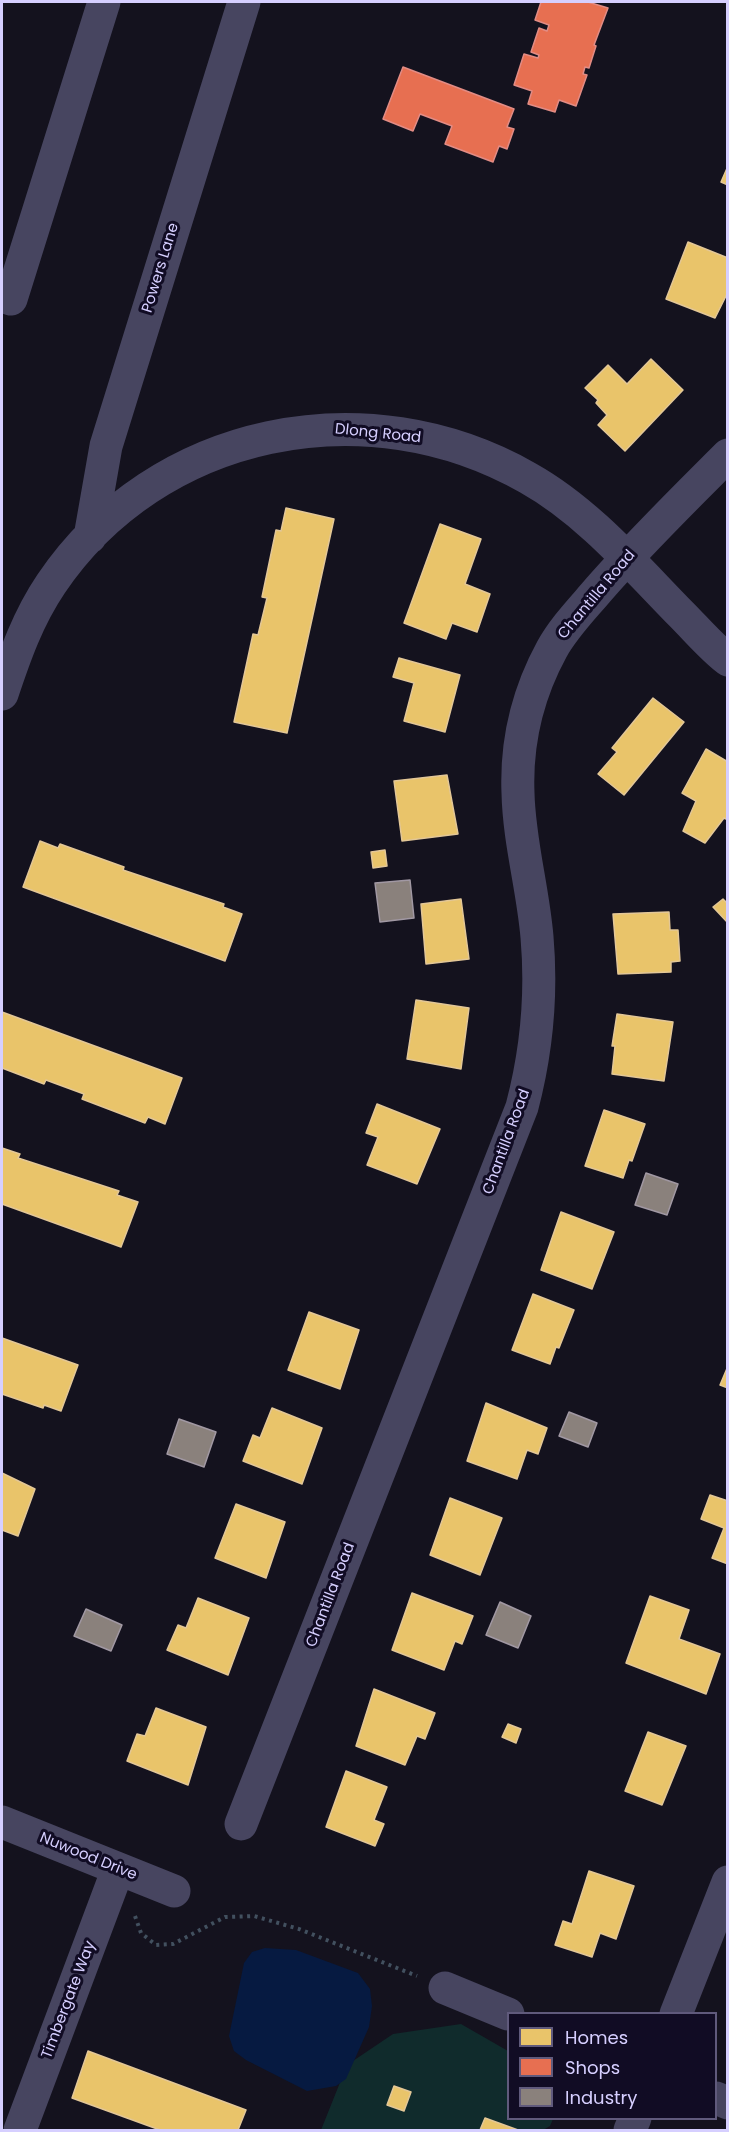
<!DOCTYPE html>
<html>
<head>
<meta charset="utf-8">
<style>
	body { margin:0 }
	#map { position:relative; width:729px; height:2132px; overflow:hidden; background:#14121e; font-family:Poppins,sans-serif }
	canvas { display:block }
	.frame { position:absolute; inset:0; border:3px solid #d6cfff; pointer-events:none }
	.legend { position:absolute; left:507px; top:2012px; width:210px; height:108px; box-sizing:border-box; background:#110c24; border:2px solid #605a7c; margin:0; padding:8px 10px; list-style:none; font-size:18px; color:#d6cfff }
	.legend li { display:flex; align-items:center; gap:12px; height:30px }
	.legend b { width:30px; border:2px solid #605a7c }
</style>
</head>
<body>
<div id="map">
<canvas width="729" height="2132"></canvas>
<div class="frame"></div>
<ul class="legend">
<li><b style="height:16px;background:#e9c46a"></b>Homes</li>
<li><b style="height:16px;background:#e76f51"></b>Shops</li>
<li><b style="height:16px;background:#8a817c"></b>Industry</li>
</ul>
</div>
<script>
const g = document.querySelector('canvas').getContext('2d');
g.lineJoin = 'round';
function fill(path, color) { g.fillStyle = color; g.fill(path, 'evenodd'); }
function strokePath(path, color, width, dash) { g.strokeStyle = color; g.lineWidth = width; g.lineCap = dash ? 'butt' : 'round'; g.setLineDash(dash || []); g.stroke(path); }
function label(font, color, halo, rows, align = 'center') {
  g.font = font + ' Poppins,sans-serif'; g.lineWidth = 6; g.setLineDash([]); g.textBaseline = 'middle'; g.strokeStyle = halo; g.fillStyle = color; for (const [text, x, y, turn = 0] of rows) {
    g.save(); g.translate(x, y); g.rotate((+turn || 0) * Math.PI / 180); g.textAlign = isNaN(turn) ? turn : align; if (halo) g.strokeText(text, 0, 0); g.fillText(text, 0, 0); g.restore();
  }
}
fill(new Path2D(`
	M461,2024L508,2051V2118L553,2119L550,2126L543,2130H321L347,2065L393,2034Z`), '#102b2c');
fill(new Path2D(`
	M265,1948L296,1950L358,1973L370,1989L372,2006L369,2027L346,2079L336,2086L307,2091L246,2060L234,2051L229,2036L244,1963L252,1952Z`), '#061a41');
const homes = new Path2D(`
	M728,166V185L721,182Z
	M688,242L728,258V292L715,318L666,299Z
	M651,359L683,390L625,451L598,425L607,415L596,403L598,400L585,388L608,365L627,384Z
	M286,508L334,519L287,733L234,722L253,634L258,635L267,598L262,597L276,530L281,531Z
	M440,524L481,539L465,584L490,594L477,632L452,623L446,639L404,623Z
	M399,658L460,675L445,732L404,721L414,683L393,677Z
	M653,698L684,722L624,795L598,774L617,752L612,748Z
	M706,749L728,762V820L724,818L705,843L683,831L696,801L682,793Z
	M447,775L458,834L402,841L394,781Z
	M40,841L58,848L60,844L124,867L123,870L224,904L223,907L242,914L225,961L23,887Z
	M385,850L387,866L373,868L371,852Z
	M461,899L469,959L426,964L421,904Z
	M723,899L728,904V923L713,907Z
	M669,912L670,930H678L680,961L671,962V972L618,974L613,914Z
	M416,1000L469,1008L461,1069L407,1059Z
	M2,1012L182,1078L165,1124L148,1117L145,1123L82,1099L84,1094L46,1080L44,1084L2,1068Z
	M617,1014L673,1022L664,1081L612,1074L615,1046H612Z
	M377,1104L440,1129L417,1184L367,1165L378,1137L366,1133Z
	M604,1110L645,1124L632,1161L629,1160L623,1178L585,1166Z
	M2,1148L20,1154L18,1158L119,1191L117,1195L138,1202L121,1247L2,1204Z
	M561,1212L614,1232L592,1289L541,1270Z
	M533,1294L574,1310L559,1348L556,1347L550,1364L512,1350Z
	M309,1312L359,1330L340,1389L288,1370Z
	M2,1338L78,1365L61,1411L44,1405L43,1408L2,1394Z
	M728,1366V1388L720,1385Z
	M486,1403L547,1428L538,1454L527,1450L517,1479L467,1461Z
	M272,1408L322,1428L302,1484L243,1461L253,1435L260,1438Z
	M2,1473L35,1489L18,1536L2,1530Z
	M710,1495L728,1501V1564L712,1558L724,1528L701,1519Z
	M450,1498L502,1518L480,1575L430,1555Z
	M236,1504L285,1522L266,1578L215,1558Z
	M412,1593L473,1616L462,1644L455,1641L444,1670L392,1650Z
	M650,1596L689,1610L679,1639L720,1654L706,1694L626,1663Z
	M198,1598L249,1618L228,1675L167,1650L178,1625L186,1628Z
	M374,1689L435,1713L425,1739L417,1736L405,1765L356,1746Z
	M156,1708L206,1727L188,1785L127,1761L137,1734L145,1736Z
	M508,1724L521,1729L516,1743L502,1737Z
	M648,1732L686,1746L662,1805L625,1791Z
	M346,1771L387,1787L374,1820L384,1824L375,1846L326,1827Z
	M589,1871L634,1886L616,1939L600,1933L592,1957L555,1945L563,1921L572,1924Z
	M88,2051L246,2110L238,2130H160L72,2098Z
	M394,2086L411,2092L404,2111L387,2105Z
	M485,2118L518,2130H480Z`);
fill(homes, '#e9c46a');
strokePath(homes, '#e3c797', 1.5);
const shops = new Path2D(`
	M541,2H588L608,8L594,45L596,46L589,68L585,67L583,74L587,75L576,106L559,100L555,112L528,104L532,91L514,85L524,54L538,58L539,55L531,52L539,28L547,31L549,25L535,20Z
	M403,67L514,109L507,127L514,129L507,149L499,146L493,162L445,144L452,126L420,114L413,131L383,119Z`);
fill(shops, '#e76f51');
strokePath(shops, '#e28c85', 1.5);
const industry = new Path2D(`
	M410,880L414,918L380,922L375,883Z
	M646,1173L678,1184L667,1215L635,1205Z
	M569,1412L597,1423L588,1447L559,1436Z
	M179,1419L216,1432L204,1467L167,1454Z
	M500,1602L531,1616L518,1648L486,1635Z
	M86,1609L122,1625L111,1651L74,1636Z`);
fill(industry, '#8a817c');
strokePath(industry, '#a198a3', 1.5);
strokePath(new Path2D(`
	M135,1916L141,1933L156,1945L173,1944L225,1917L254,1916L299,1929L417,1976`), '#42505f', 4, [3, 4.5]);
strokePath(new Path2D(`
	M2,296L11,299L104,2
	M90,537L106,446L244,2
	M2,694C15,655 28,618 51,584C157,427 367,386 528,478C587,511 634,566 681,614C696,629 711,647 728,660
	M2,1822L174,1891
	M241,1824L522,1107C537,1050 542,995 537,937C533,889 519,841 518,793C516,743 528,693 552,649C564,627 583,608 599,589C640,542 684,499 728,455
	M445,1988L508,2014
	M676,2014L728,1882
	M716,2098L728,2103
	M20,2130L118,1869
	M630,2130L635,2118`), '#474560', 33);
label('15px', '#d6cfff', '#110c24', [
	["Powers Lane",161,268,-73],
	["Dlong Road",378,434,6],
	["Chantilla Road",597,595,-50],
	["Chantilla Road",507,1142,-70],
	["Chantilla Road",331,1595,-69],
	["Nuwood Drive",88,1857,22],
	["Timbergate Way",69,2000,-69]
]);
</script>
</body>
</html>
